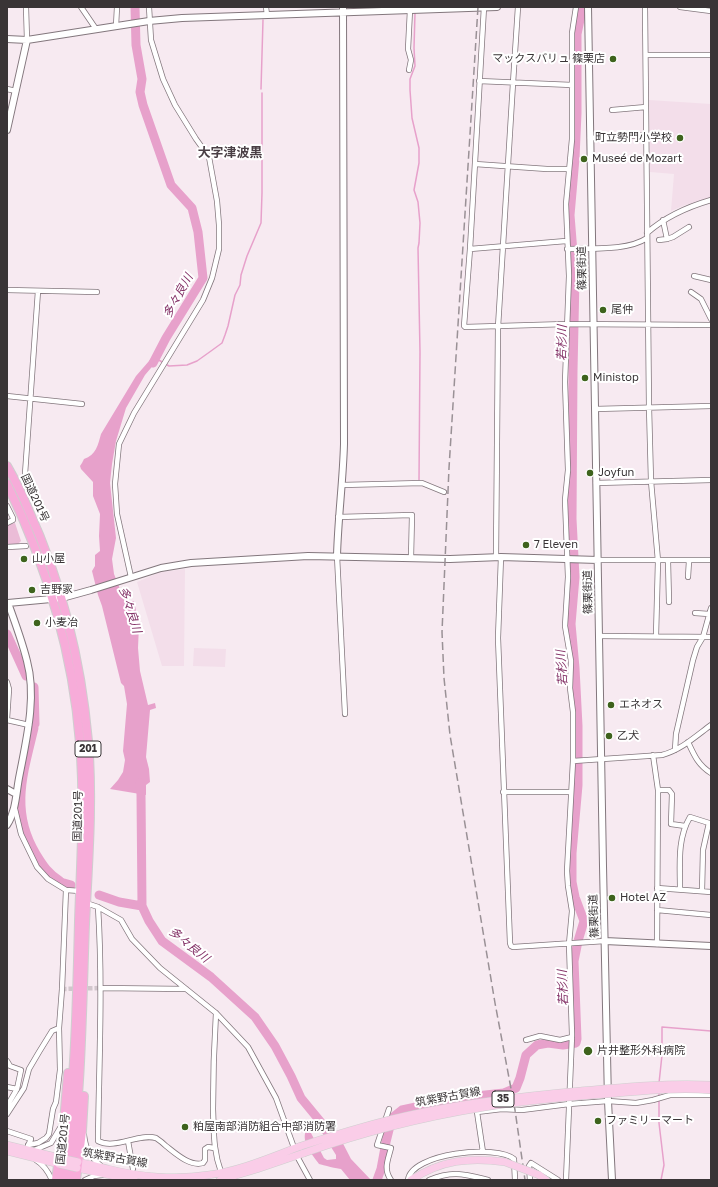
<!DOCTYPE html>
<html>
<head>
<meta charset="utf-8">
<style>
	body { margin:0 }
	#map { position:relative; width:718px; height:1187px; overflow:hidden; background:#f7eaf1; font-family:"Golos Text",sans-serif }
	canvas { display:block }
	.frame { position:absolute; inset:0; border:8px solid #393436; pointer-events:none }
</style>
</head>
<body>
<div id="map">
<canvas width="718" height="1187"></canvas>
<div class="frame"></div>
</div>
<script>
const g = document.querySelector('canvas').getContext('2d');
g.lineJoin = 'round';
function fill(path, color) { g.fillStyle = color; g.fill(path, 'evenodd'); }
function strokePath(path, color, width, dash) { g.strokeStyle = color; g.lineWidth = width; g.lineCap = dash ? 'butt' : 'round'; g.setLineDash(dash || []); g.stroke(path); }
function label(font, color, halo, rows, align = 'center') {
  g.font = font + ' "Golos Text","Noto Sans JP",sans-serif'; g.lineWidth = 4; g.setLineDash([]); g.textBaseline = 'middle'; g.strokeStyle = halo; g.fillStyle = color; for (const [text, x, y, turn = 0] of rows) {
    g.save(); g.translate(x, y); g.rotate((+turn || 0) * Math.PI / 180); g.textAlign = isNaN(turn) ? turn : align; if (halo) g.strokeText(text, 0, 0); g.fillText(text, 0, 0); g.restore();
  }
}
fill(new Path2D(`
	M649,100L711,104V198L685,205L671,211L674,174L650,172Z
	M185,569L184,666H162L137,582L161,572Z
	M194,648L226,649L225,667L193,666Z`), '#f3deea');
fill(new Path2D(`
	M15,523L21,541L18,544H7V525Z`), '#ebbcd7');
fill(new Path2D(`
	M156,353L162,355L145,375L126,408L116,441L112,464L110,483L116,538L112,559L114,574L120,589L127,601H134L139,625L138,648L140,671L148,705L155,703L156,708L150,710L146,757L149,769L150,782L146,785V795L110,789L118,780L123,772L125,760L123,751L127,704L124,686L121,683L102,606L98,595L92,571L95,566V555L100,551L99,536L100,514L93,496V482L81,469L80,466L82,463L84,459C96,455 98,445 101,434L136,376Z
	M319,1122L336,1130L351,1159L371,1180H350L341,1169C338,1169 323,1165 319,1164C312,1154 301,1143 306,1130L311,1133L324,1158L327,1160L336,1159V1155L321,1131L317,1123Z`), '#e7a1cb');
strokePath(new Path2D(`
	M415,13L414,48L415,66L410,79V90L412,118L419,148V163L414,190L418,202L420,223L419,243L418,248L420,352L419,481
	M261,89L263,20
	M157,359L169,366L187,365L197,361L211,351L222,343L225,335L228,326L235,295L240,285L241,275L247,256L261,223L262,193V93
	M659,1083L662,1055V1027L711,1031
	M659,1093V1123L664,1165L661,1180`), '#e7a1cb', 1.5);
strokePath(new Path2D(`
	M135,7L136,45L142,79L140,92L143,105L171,185L192,208L198,232L203,278L166,338L153,363
	M7,634L26,676
	M34,687L35,724
	M34,728C23,774 10,811 36,854C44,867 48,873 60,881
	M140,783L141,794L142,906L149,921L162,941L211,977L255,1017L275,1046L291,1076L301,1098L329,1132
	M64,883L71,885
	M99,895L119,902L142,906
	M377,1180L381,1169L386,1142L392,1118L402,1110L458,1098L504,1093L516,1088L520,1078L526,1055L537,1045L548,1043L563,1045L576,1043L577,1039L574,961L578,941L584,921L575,897L572,882V853L578,785V726L575,668L571,624L575,577L572,519L573,371L575,278L570,215L575,158L577,113V34L581,15L582,7`), '#e7a1cb', 9);
strokePath(new Path2D(`
	M62,989L101,988`), '#d1c6cc', 4.5, [4.5, 2]);
const street = new Path2D(`
	M26,7L27,40
	M81,7L96,29
	M266,7L267,15
	M484,7L470,249L464,326L465,327L567,324L711,325
	M645,7L649,407L651,481L658,561L656,636
	M680,7L711,11
	M116,26L117,7
	M646,55H711
	M409,70L411,60L408,49L410,10
	M479,81L572,85
	M7,89L16,91
	M612,110L646,107
	M590,138L646,135
	M475,164L547,169H569
	M663,220L667,239L673,237L689,227
	M647,233C666,216 687,207 711,200
	M659,240L667,239
	M470,249L566,241
	M567,249C590,248 628,251 647,238
	M694,276L711,280
	M7,290L97,292
	M691,292L701,299L711,319
	M7,396L82,404
	M595,409L711,406
	M596,483L711,480
	M342,485L422,483L444,492
	M32,490L25,474L38,291
	M7,506L13,518V520L7,523
	M338,517L412,515L411,558
	M7,547L26,546
	M337,556L345,714
	M496,557L498,327L513,83L518,7
	M501,557L498,638L510,943L511,946L513,947L605,941
	M598,560H711
	M668,561L669,602
	M131,577L117,514L115,484L119,444L134,413L203,300L212,278L219,249V225L217,201L209,157L196,139L175,105L163,79L151,40L149,7
	M688,577L689,561
	M695,613L709,614
	M599,636L711,637
	M7,682L9,689L7,719
	M7,720L29,725
	M688,742C694,755 698,765 711,773
	M675,750L676,734L693,660L697,647L703,637L711,608
	M653,755L658,790L657,944
	M573,761L662,755C681,750 696,736 711,725
	M658,790H669L672,794L671,824L685,826
	M503,792H571
	M15,809L21,834L37,867L48,879L66,890L80,891
	M657,888L711,892
	M680,889C680,865 677,839 690,817L709,823L703,850L702,891
	M86,903L98,907L121,920L132,939L160,968L216,1013L248,1047L276,1098L293,1145
	M98,907C103,985 99,1063 98,1141C115,1150 138,1133 156,1138C159,1140 163,1143 166,1146C175,1153 190,1167 203,1163L205,1160V1149L208,1147L214,1148
	M657,910L711,915
	M101,988L186,989
	M216,1013C214,1045 213,1077 213,1109C214,1132 213,1150 221,1172
	M526,1040L540,1036L560,1040L572,1037
	M7,1061L10,1066L21,1070L17,1089L7,1106
	M7,1087L17,1089
	M389,1109L377,1145L391,1148C388,1160 383,1169 391,1180
	M7,1114L24,1088L29,1069L39,1052L52,1031L59,1028
	M7,1131L31,1139L28,1146
	M84,1135C86,1151 90,1156 101,1166
	M128,1141L133,1169
	M28,1145L38,1143L46,1138L49,1134L53,1109L56,1102L60,1070L59,1028L62,989L66,890
	M32,1151L51,1143L60,1128
	M483,1152L477,1112L502,1109L522,1110L569,1104L608,1101L636,1103L653,1100L670,1095H711
	M298,1158L310,1180
	M36,1160C44,1165 48,1171 52,1180
	M85,1180L94,1176L102,1175
	M408,1180C411,1153 497,1144 514,1159L515,1180
	M429,1180C453,1170 464,1174 488,1180
	M530,1180L529,1166L531,1163L558,1180
	M566,1180L572,1035L569,944L572,911L568,886L567,871L573,761V712L570,688L571,661L565,626L568,577L565,500L568,470L565,382L569,276L566,204L572,139V33L576,7`);
const secondary = new Path2D(`
	M588,7L603,866L608,1101L612,1180
	M7,39L27,40L149,21L182,18L497,7
	M7,130L27,40
	M337,556C338,518 343,481 344,444L343,7
	M7,789L16,794
	M7,825C16,811 16,794 19,778C26,741 37,698 27,661C22,641 15,622 8,603L62,598L91,590L161,568L191,563L308,556L450,559L501,557L598,560
	M605,941L711,946`);
const primary = new Path2D(`
	M7,1145L60,1158
	M7,1151L59,1164
	M78,1162C88,1164 98,1167 108,1169C139,1177 176,1180 208,1175C240,1171 271,1157 301,1146
	M77,1168L134,1180
	M539,1175L546,1180
	M220,1180L257,1169L304,1153
	M411,1180C441,1160 470,1157 505,1162`);
const highway = new Path2D(`
	M7,466C15,480 22,494 28,509C62,583 81,661 88,741C93,802 88,864 85,924C82,1010 81,1095 70,1180
	M7,484C47,566 73,651 80,743C85,802 81,862 79,921C77,1007 75,1094 62,1180
	M56,1180L64,1122L68,1073
	M76,1180L82,1131L84,1096`);
strokePath(street, '#83777d', 6);
strokePath(secondary, '#83777d', 8);
strokePath(primary, '#cfcecf', 8);
strokePath(highway, '#cfcecf', 10);
strokePath(street, '#fff', 4.5);
strokePath(secondary, '#fff', 6);
strokePath(primary, '#facde8', 7);
strokePath(highway, '#f7acd9', 8);
strokePath(new Path2D(`
	M478,7L449,468L442,632L444,678L450,735L495,1003L515,1110L525,1180`), '#9a9196', 1.5, [8, 4]);
const primaryBridge = new Path2D(`
	M301,1146C338,1134 376,1122 415,1114C469,1102 525,1096 580,1091C624,1087 667,1083 711,1085
	M304,1153C363,1132 423,1117 485,1107C521,1101 557,1098 593,1095C633,1092 672,1087 711,1090
	M60,1158L78,1162
	M505,1162L539,1175
	M59,1164L77,1168`);
strokePath(primaryBridge, '#cfcecf', 8, []);
strokePath(primaryBridge, '#facde8', 7);
for (const [x, y, r, color] of [
	[613,59,4,"#3e631d"],
	[680,138,4,"#3e631d"],
	[584,159,4,"#3e631d"],
	[603,310,4,"#3e631d"],
	[585,378,4,"#3e631d"],
	[590,473,4,"#3e631d"],
	[526,545,4,"#3e631d"],
	[24,559,4,"#3e631d"],
	[32,590,4,"#3e631d"],
	[37,623,4,"#3e631d"],
	[611,705,4,"#3e631d"],
	[609,736,4,"#3e631d"],
	[612,898,4,"#3e631d"],
	[588,1051,5,"#3e631d"],
	[598,1121,4,"#3e631d"],
	[185,1127,4,"#3e631d"]
]) { const dot = new Path2D(); dot.arc(x, y, r, 0, 2 * Math.PI); g.fillStyle = color; g.fill(dot); strokePath(dot, '#fff', 1.5); }
for (const [x, y, w] of [
	[88,749,26],
	[503,1099,22]
]) { const box = new Path2D(); box.roundRect(x - w / 2, y - 8, w, 16, 3); g.fillStyle = '#fff'; g.fill(box); strokePath(box, '#393436', 1); }
label('bold 10px', '#393436', null, [
	["201",88,749],
	["35",503,1099]
]);
label('11px', '#393436', '#fff', [
	["マックスバリュ 篠栗店",605,59,"right"],
	["町立勢門小学校",672,138,"right"],
	["Museé de Mozart",592,159],
	["尾仲",611,310],
	["Ministop",593,378],
	["Joyfun",598,473],
	["7 Eleven",534,545],
	["山小屋",32,559],
	["吉野家",40,590],
	["小麦冶",45,623],
	["エネオス",619,705],
	["乙犬",617,736],
	["Hotel AZ",620,898],
	["片井整形外科病院",597,1051],
	["ファミリーマート",606,1121],
	["粕屋南部消防組合中部消防署",193,1127]
], 'left');
label('11px', '#393436', '#fff', [
	["篠栗街道",582,268,-91],
	["国道201号",35,498,65],
	["篠栗街道",588,592,-91],
	["国道201号",78,816,-89],
	["篠栗街道",594,916,-92],
	["筑紫野古賀線",448,1097,-10],
	["国道201号",63,1139,-84],
	["筑紫野古賀線",115,1158,10]
]);
label('italic 12px', '#853469', '#fff', [
	["多々良川",178,296,-61],
	["若杉川",562,343,-89],
	["多々良川",130,610,72],
	["若杉川",562,668,-94],
	["多々良川",189,945,39],
	["若杉川",563,988,-92]
]);
label('bold 13px', '#4a3f45', '#fff', [
	["大字津波黒",230,153]
]);
</script>
</body>
</html>
